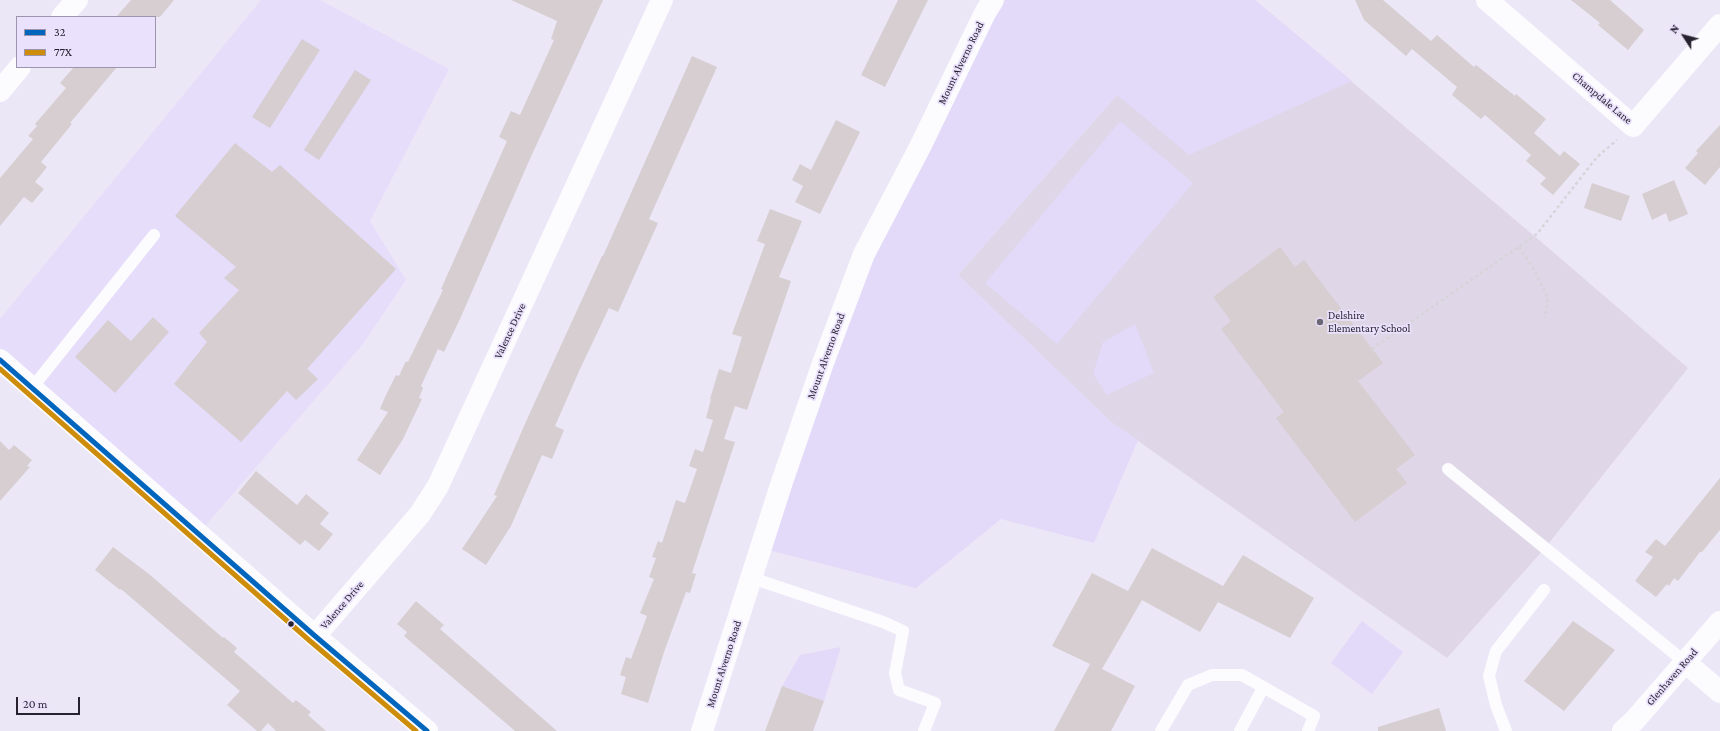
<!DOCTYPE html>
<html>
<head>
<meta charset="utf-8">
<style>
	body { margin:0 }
	#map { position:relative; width:1720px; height:731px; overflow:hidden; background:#ece7f7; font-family:"Crimson Pro",serif }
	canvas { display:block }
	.legend { position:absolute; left:16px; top:16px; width:140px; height:52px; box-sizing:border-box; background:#eae1fd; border:1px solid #9c95ab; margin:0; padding:5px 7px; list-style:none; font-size:12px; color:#27222f }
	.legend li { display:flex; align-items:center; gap:8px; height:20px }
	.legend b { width:20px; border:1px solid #9c95ab }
	.north { position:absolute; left:1664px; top:16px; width:40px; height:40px; -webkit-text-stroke:3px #eae1fd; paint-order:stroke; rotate:306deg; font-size:11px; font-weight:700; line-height:16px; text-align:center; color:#27222f }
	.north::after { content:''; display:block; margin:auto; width:14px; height:18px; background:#27222f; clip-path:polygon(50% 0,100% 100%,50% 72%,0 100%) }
	.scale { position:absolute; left:16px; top:697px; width:64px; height:18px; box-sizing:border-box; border:2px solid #27222f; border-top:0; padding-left:5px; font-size:12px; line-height:14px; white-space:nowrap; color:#27222f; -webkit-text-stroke:3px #eae1fd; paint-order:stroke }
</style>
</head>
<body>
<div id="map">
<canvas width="1720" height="731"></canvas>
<ul class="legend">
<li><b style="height:5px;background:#0065bd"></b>32</li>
<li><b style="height:5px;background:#cd8c09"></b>77X</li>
</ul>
<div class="north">N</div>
<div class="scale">20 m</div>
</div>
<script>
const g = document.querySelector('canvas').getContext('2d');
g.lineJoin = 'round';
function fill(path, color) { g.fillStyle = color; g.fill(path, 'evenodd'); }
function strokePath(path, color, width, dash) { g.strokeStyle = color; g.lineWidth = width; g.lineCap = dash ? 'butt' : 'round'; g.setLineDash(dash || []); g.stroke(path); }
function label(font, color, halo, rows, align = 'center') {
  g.font = font + ' "Crimson Pro",serif'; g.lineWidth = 3.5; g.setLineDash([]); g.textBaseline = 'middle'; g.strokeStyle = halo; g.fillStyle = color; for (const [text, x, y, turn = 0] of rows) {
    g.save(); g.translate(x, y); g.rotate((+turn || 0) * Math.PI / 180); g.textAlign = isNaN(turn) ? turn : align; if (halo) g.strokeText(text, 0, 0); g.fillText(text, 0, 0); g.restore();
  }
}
fill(new Path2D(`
	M261,0H320L449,69L370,221L406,280L363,344L198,534L0,360V319Z`), '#e6ddfb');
fill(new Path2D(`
	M1255,0L1539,240L1688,368L1545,548L1447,658L1111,422L958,275L1117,95Z`), '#dfd6e8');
fill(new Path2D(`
	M993,0H1255L1352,81L1189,155L1117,95L958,275L1111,422L1138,440L1094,543L1001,519L916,588L761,548L823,363Z
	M1120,121L1193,183L1057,344L985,283Z
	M1135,324L1154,373L1107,395L1093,374L1103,342Z
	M1362,621L1403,652L1372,694L1331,663Z
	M841,647L824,701L782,686L800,655Z`), '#e3d9f9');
fill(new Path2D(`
	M131,0H174L160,17H116Z
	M511,0H603L529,161L460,319L444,352L438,349L421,386L423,388L419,398L422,399L403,439L380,475L357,460L388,412L380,409L385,397L396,375L399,376L406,361L408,362L443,290L441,289L507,141L499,137L511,111L520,115L554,40L551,39L557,21Z
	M898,0H928L885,87L861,75Z
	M1355,0H1383L1431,41L1437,35L1474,67L1476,65L1515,96L1516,94L1546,119L1534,133L1560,156L1564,151L1580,164L1553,195L1540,184L1546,178L1526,161L1531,155L1485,115L1481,119L1452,95L1457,87L1412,49L1406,56L1364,20Z
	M1571,0H1610L1644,30L1628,50L1598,25L1600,23Z
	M302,39L320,50L270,128L252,117Z
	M692,56L717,67L649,219L658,223L618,312L609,308L580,369L555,426L564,430L552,459L542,455L511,526L486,565L462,549L497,496L494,495L528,417L602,256H603Z
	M74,67H117L70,123L72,124L41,162L47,167L35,182L44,189L32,203L24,197L0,226V178L33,139L28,136L37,126L35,124L66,88L60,83Z
	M355,70L371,80L319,160L304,150Z
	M836,120L860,132L820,214L795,202L803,186L792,180L800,164L811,170Z
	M1720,125V167L1705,185L1685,168L1698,153L1696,151Z
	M235,143L272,172L280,165L396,269L307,369L318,379L296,400L287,391L241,442L174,384L207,342L199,333L239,290L224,278L236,267L175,216Z
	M1674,180L1688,214L1669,222L1666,213L1652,220L1642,194Z
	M1592,183L1630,196L1621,221L1584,208Z
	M770,209L802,221L779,277L791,281L747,410L735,406L724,439L735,442L692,573L696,574L690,593L686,592L664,652L648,703L621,694L626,677L620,675L626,657L631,659L647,616L640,613L654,579L649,577L656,558L652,557L658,541L662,543L676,500L685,503L697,469L689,466L695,449L703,452L713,420L706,418L711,399H710L719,369L731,373L742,337L732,334L765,244L757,241Z
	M1280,247L1295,267L1304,260L1383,363L1358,381L1415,455L1396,469L1407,483L1355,522L1276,418L1284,412L1221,329L1231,321L1213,297Z
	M153,317L169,332L115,393L75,357L108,320L131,341Z
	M0,441L9,450L14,445L32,460L27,466L30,467L0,501Z
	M256,471L297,505L306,494L329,513L320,524L333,534L319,551L305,540L300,545L238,493Z
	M1720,478V530L1702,552H1700L1678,581L1674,578L1669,586L1667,584L1656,597L1635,581L1653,557L1645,552L1656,539L1665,546Z
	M113,547L149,574L223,638L224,637L237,648L234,652L293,703L296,700L311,712L308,715L326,731H276L268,723L261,731H257L227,705L240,691L121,589L120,590L95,570Z
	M1152,548L1223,586L1243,555L1314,598L1290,638L1218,602L1200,632L1142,600L1102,669L1135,686L1111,731H1054L1090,664L1052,646L1092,573L1128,591Z
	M416,601L444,625L440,629L557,731H515L404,636L407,632L397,624Z
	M1573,621L1615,650L1564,711L1524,681Z
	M782,686L824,701L813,731H765Z
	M1439,708L1446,731H1378V727Z`), '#d6ced0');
strokePath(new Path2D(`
	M1519,247L1533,268L1548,298L1545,318
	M1372,349L1537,234L1597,157L1617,140`), '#d6d4d8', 2.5, [3, 3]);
strokePath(new Path2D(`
	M32,388L154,235
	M1448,469L1685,662
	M752,578L883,622L903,631L895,673L899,690L935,703L924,731
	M1161,731L1188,685L1212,675H1242L1314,716L1308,731
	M1240,731L1263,688
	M1506,731L1496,705L1489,676L1496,651L1544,590`), '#fcfbfe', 12);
strokePath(new Path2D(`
	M1487,0L1633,126L1720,25
	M62,17L77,0
	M0,91L20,67
	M315,636L420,514L438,486L662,0
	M1685,662L1720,692
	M1623,731L1634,721L1720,622`), '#fcfbfe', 22);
strokePath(new Path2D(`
	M0,360L315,636L427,731
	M702,731L782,482L823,363L864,254L920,147L985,13L993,0`), '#fcfbfe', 22);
strokePath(new Path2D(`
	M0,360L315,636L427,731`), '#0065bd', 5);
strokePath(new Path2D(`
	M0,369L310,641L416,731`), '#cd8c09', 5);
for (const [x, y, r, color] of [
	[1320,322,4,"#6c6775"],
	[291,624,3.5,"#27222f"]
]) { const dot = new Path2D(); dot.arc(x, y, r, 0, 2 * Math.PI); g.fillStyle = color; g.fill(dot); strokePath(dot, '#eae1fd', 1.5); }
label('11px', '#27222f', '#eae1fd', [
	["Mount Alverno Road",961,63,-64],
	["Champdale Lane",1602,98,40],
	["Valence Drive",510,331,-65],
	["Mount Alverno Road",826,356,-70],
	["Valence Drive",342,605,-49],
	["Mount Alverno Road",724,664,-72],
	["Glenhaven Road",1672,677,-49]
]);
label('11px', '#27222f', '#eae1fd', [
	["Delshire",1328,316],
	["Elementary School",1328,329]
], 'left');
</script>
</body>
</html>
